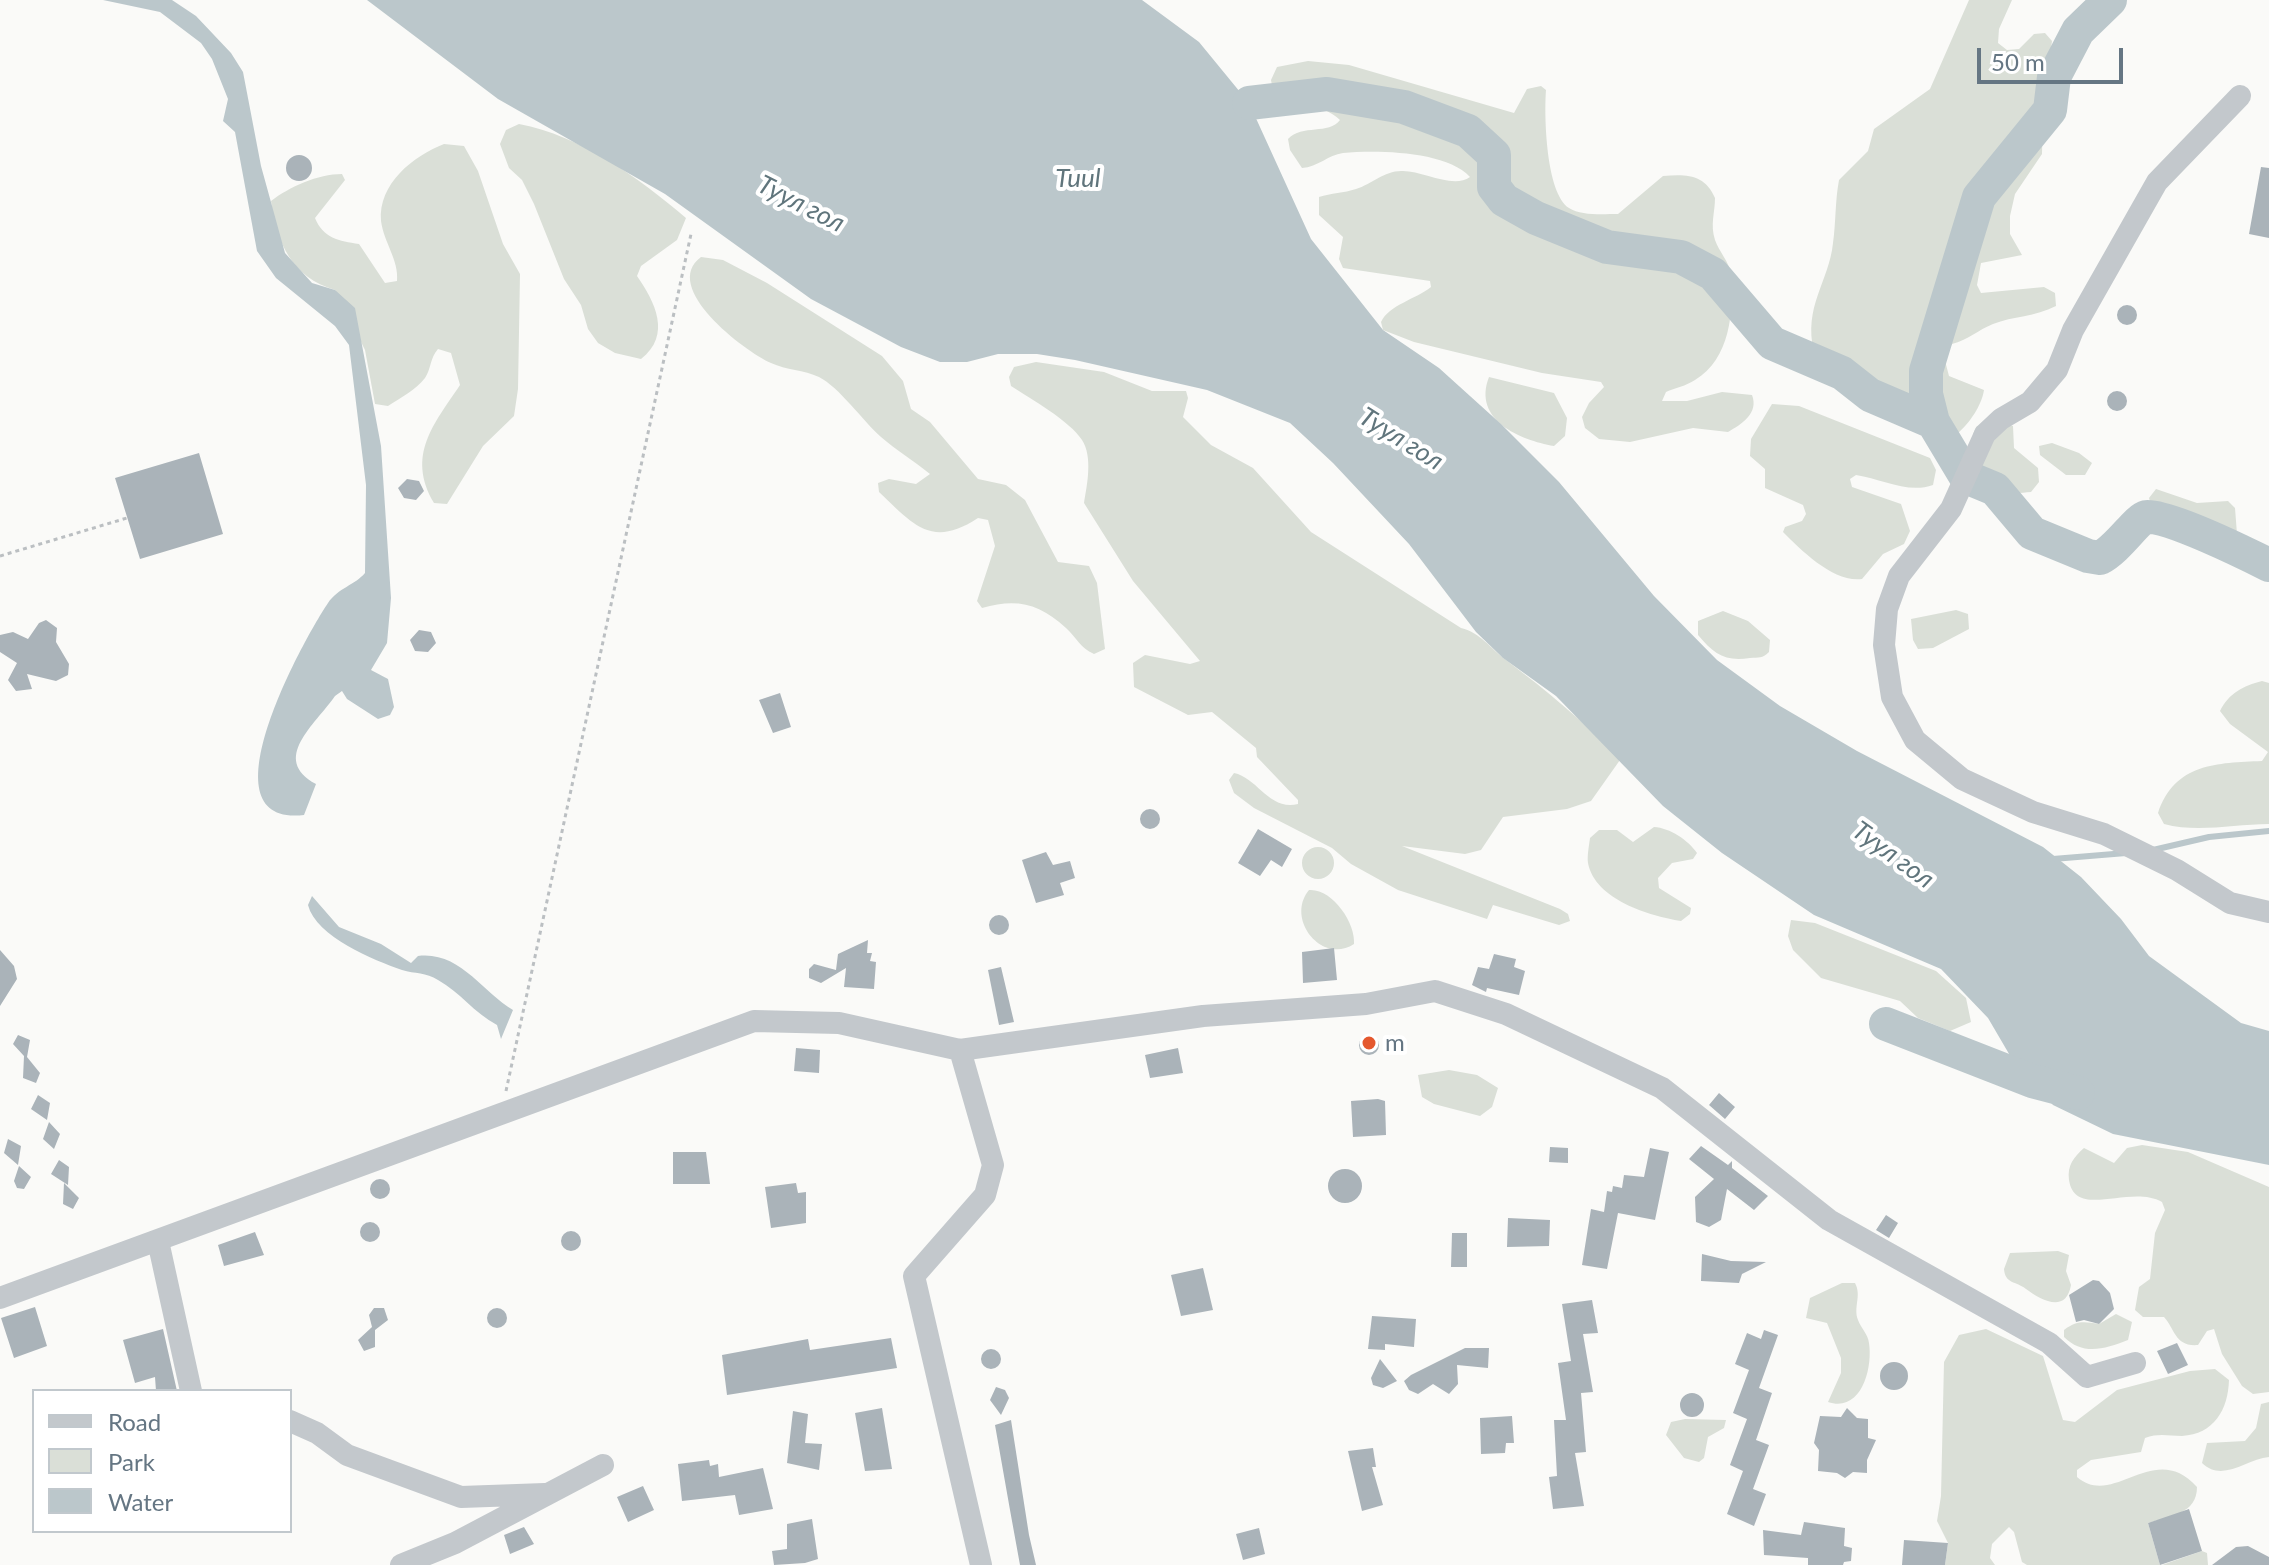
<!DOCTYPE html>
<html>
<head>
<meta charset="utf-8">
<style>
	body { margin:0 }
	#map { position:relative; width:2269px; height:1565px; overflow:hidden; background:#fafaf8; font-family:Lato,sans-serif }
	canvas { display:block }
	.legend { position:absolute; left:32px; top:1389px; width:260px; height:144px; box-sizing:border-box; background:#fff; border:2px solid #c1c8cd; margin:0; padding:10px 14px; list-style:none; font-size:24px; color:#657683 }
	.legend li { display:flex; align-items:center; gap:16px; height:40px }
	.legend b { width:40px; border:2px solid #c1c8cd }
	.scale { position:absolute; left:1977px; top:48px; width:146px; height:36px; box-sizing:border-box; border:4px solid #657683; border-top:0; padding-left:10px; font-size:24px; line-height:28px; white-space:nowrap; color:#657683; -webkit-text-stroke:6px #fff; paint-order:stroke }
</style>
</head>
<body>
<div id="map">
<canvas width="2269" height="1565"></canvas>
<ul class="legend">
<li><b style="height:10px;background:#c3c8cc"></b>Road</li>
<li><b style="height:22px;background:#dadfd7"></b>Park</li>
<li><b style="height:22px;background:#bbc7cb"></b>Water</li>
</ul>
<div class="scale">50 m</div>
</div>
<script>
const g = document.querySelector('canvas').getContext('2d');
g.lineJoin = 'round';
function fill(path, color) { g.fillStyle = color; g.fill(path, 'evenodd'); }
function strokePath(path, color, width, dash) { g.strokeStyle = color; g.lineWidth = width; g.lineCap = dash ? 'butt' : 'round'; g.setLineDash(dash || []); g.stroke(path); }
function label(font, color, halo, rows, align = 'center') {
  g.font = font + ' Lato,sans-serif'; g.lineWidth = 8; g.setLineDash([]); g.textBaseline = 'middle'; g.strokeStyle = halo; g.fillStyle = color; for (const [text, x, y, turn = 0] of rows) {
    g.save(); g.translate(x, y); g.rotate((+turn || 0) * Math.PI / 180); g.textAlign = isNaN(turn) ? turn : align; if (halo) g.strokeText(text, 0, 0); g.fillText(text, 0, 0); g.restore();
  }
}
fill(new Path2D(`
	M1969,0H2012L1999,29L1998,43L2007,50L2019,49L2034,34L2045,33L2052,41L2043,107L2042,154L2015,194L2010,216V234L2022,255L1981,263L1977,285L1981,293L2044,287L2055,293L2056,306C2035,317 2013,316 1993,324C1978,330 1968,340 1952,344L1944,357L1949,376L1984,390C1982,405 1969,424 1957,434L1926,411L1875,393L1814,352C1803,306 1829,282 1833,243C1836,222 1835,201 1839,180L1868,151L1874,129L1930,89Z
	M1308,61L1349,65L1514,113L1527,89L1541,86L1546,90C1544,116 1546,193 1569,208C1581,216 1603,214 1618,214L1663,176C1686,174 1705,174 1715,198C1715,213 1710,224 1715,240C1719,252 1729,261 1731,274C1734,312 1730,359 1695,380C1686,386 1675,388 1666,392L1662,401H1687L1722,392L1752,395C1759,413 1742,424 1728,432L1693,428L1630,442L1599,439L1585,428L1582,417L1589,403L1604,387L1601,382L1542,373L1414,342L1383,330L1381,322C1389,305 1416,299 1431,287L1430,281L1343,268L1339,259L1343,237L1319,215V197C1331,193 1344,193 1356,189C1372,184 1385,170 1403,171C1423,171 1453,189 1470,177C1446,151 1378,150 1343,153C1328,155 1318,167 1302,168L1290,150L1288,139C1302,124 1329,135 1340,120C1323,103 1293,106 1273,91L1271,80L1277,67Z
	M519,124C581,136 638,177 686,218L677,240L641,266L637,276C655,302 672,335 641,359L615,353L598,343L588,329L581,305L564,279L534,204L522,180L509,168L500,144L506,130Z
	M444,144L464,146L478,171L503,244L520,274L518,389L514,416L483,446L447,504L434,503C406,455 434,424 460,385L451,353L438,349C430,358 431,369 425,378C416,390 400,398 388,406L375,404L365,350L335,290C292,277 277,244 271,201C289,187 318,174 342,174L345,180L315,218C323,238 339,241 359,244L385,283L397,281C399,260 384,243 381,221C378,184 413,156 444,144Z
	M701,257L723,260L767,283L882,356L903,381L911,409L930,422L978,479L1006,485L1025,500L1058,562L1089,566L1097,583L1105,649L1094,654C1080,648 1077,638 1066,628C1039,603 1016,598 982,608L977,601L995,546L988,520L978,518C931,549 913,524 879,492L878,483L889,479L916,484L930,474C914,461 896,450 881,437C863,421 839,387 819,377C804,370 786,370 771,363C744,351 660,287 701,257Z
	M1036,362L1104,372L1152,391H1186L1188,398L1183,417L1211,445L1253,468L1311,532L1461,628C1481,633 1490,648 1506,660C1547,691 1585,722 1620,760L1591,801L1567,809L1503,817L1481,850L1465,854L1402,846L1560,909L1568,914L1570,921L1559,925L1493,905L1487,919L1398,890L1351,864L1332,848L1254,808L1234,793L1229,780L1234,773C1258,778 1269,811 1298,804V800L1257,757L1256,748L1212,712L1188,715L1134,687L1133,663L1145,655L1190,664L1200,661L1133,581L1084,503C1087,485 1093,457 1082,440C1070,421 1031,399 1011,386L1009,377L1014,367Z
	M1489,377L1554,393L1567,418L1565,436L1554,446C1520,440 1472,420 1489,377Z
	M1772,404L1799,406L1930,458L1936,470L1933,485C1908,494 1882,479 1856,475L1850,479L1852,487L1901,504L1910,531L1904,544L1883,554L1862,579C1834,583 1802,551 1783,532L1785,527L1802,521L1806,514L1803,505L1765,488V469L1750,456L1751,439Z
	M2007,424L2013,426L2014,448L2038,468L2039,482L2031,492C2025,492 2017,494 2011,493C1987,489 1962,446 1977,426Z
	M2052,443L2079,453L2092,463L2085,475H2066L2040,455L2039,446Z
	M2156,489L2197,503L2228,501L2235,508L2238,547L2228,551L2196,526L2154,516L2149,498Z
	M1956,610L1968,614L1969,629L1933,648L1918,649L1913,640L1911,619Z
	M1723,611L1748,621L1770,640L1769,652C1762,659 1759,657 1750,658C1725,662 1714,654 1698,635V621Z
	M2262,681L2269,683V824C2234,824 2198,833 2164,824L2158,813C2175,763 2217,763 2262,761L2268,752L2230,724L2220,711C2229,693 2243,686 2262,681Z
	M1654,827C1670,828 1688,840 1697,853L1693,859L1672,863L1658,878L1659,888L1691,908L1690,914L1681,921C1650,916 1595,900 1588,863C1587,856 1589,846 1590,838L1599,830H1617L1633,842Z
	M1302 863a16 16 0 1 1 32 0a16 16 0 1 1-32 0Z
	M1309,890C1332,888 1356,923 1354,944C1322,965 1285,919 1309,890Z
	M1791,920L1815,923L1936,971L1966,998L1971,1022L1950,1031L1918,1018L1900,1001L1821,978L1793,950L1788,936Z
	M1449,1070L1477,1075L1498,1088L1492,1107L1480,1116L1434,1104L1422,1097L1418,1075Z
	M2142,1145L2188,1152L2269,1187V1392L2253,1394L2242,1386L2222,1354L2214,1329L2207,1331L2198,1345C2175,1347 2175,1329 2164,1317H2143L2135,1310L2139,1287L2150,1279L2155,1233L2165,1210L2162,1202C2130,1184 2075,1220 2069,1180C2067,1165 2074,1157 2084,1148L2114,1163L2127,1148Z
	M2010,1253L2058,1251L2069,1255L2066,1271L2071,1285C2066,1314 2041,1300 2026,1289C2016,1281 2005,1284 2004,1269Z
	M1842,1283H1855C1862,1296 1853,1307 1858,1320C1861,1328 1868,1334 1869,1343C1873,1369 1861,1413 1828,1402L1841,1373V1358L1827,1323L1806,1318L1810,1298Z
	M2116,1314L2132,1322L2128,1340C2105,1349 2083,1356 2064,1337V1330C2078,1320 2084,1322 2099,1324Z
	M1986,1329L2043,1356L2063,1420L2075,1422L2117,1390L2190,1371L2215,1369L2229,1380C2228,1410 2214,1434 2182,1436C2168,1436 2159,1433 2145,1438L2141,1452L2091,1460L2077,1470V1477C2114,1509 2154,1439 2197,1487C2197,1514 2170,1516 2148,1523L2160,1565H2027L2022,1562L2014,1532L2009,1527L1992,1544L1990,1558L1995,1565H1945L1948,1543L1937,1521L1941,1496L1944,1362L1959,1335Z
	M2269,1402V1457C2246,1459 2223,1483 2202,1463L2207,1443L2245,1441L2256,1428L2261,1404Z
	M1685,1419L1726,1420L1724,1428L1708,1437L1704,1458L1699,1462L1684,1458L1666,1435L1671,1422Z
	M2202,1551L2207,1553L2208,1565H2162Z`), '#dadfd7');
fill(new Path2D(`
	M103,0H172L196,16L231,53L243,72L261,166L285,253L312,283L335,290L355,308L381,446L391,598L387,643L371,670L388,679L394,707L390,715L378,719L347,699L342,691L335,696C315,725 270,759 316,784L304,815C199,827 305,637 328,603C338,588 355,585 365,573L366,485L349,345L335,326L276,278L257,251L235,132L223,121L228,99L212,59L201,43L160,12Z
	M367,0H1142L1199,42L1249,103L1311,239L1383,330L1439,368L1501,424L1559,482L1654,596L1717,660L1780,706L1857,751L2043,847L2081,877L2121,919L2149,956L2241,1023L2269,1031V1165L2113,1134L2053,1105L2012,1059L1988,1018L1941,969L1814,915L1722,853L1663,806L1556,696L1503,658L1476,632L1409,544L1333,463L1290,423L1207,390L1075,360L1037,354H998L967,362H940L901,347L811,299L665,194L498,99Z
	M312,896L339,927L381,944L411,963L418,956C460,951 482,992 513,1010L501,1039L497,1025C474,1013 460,992 438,980C426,972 415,974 402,970C374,960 316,937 308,905Z`), '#bbc7cb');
strokePath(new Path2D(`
	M2153,850L2209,837L2269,831
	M2053,859L2126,853`), '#bbc7cb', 6);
strokePath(new Path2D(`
	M1249,103L1327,94L1404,107L1468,131L1494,155V187L1504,200L1536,218L1607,247L1681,257L1713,274L1772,343L1842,373L1870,395L1933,422L1966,477L1995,489L2032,533L2088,556L2100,558C2118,549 2137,519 2146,517C2164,513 2249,555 2269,565
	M1933,422L1926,394V371L1979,197L2050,110L2054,77L2078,31L2110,0
	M1886,1024L2032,1081L2078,1093`), '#bbc7cb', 34);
fill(new Path2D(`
	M286 168a13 13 0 1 1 26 0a13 13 0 1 1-26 0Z
	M2261,167L2269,168V238L2249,234Z
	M2117 315a10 10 0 1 1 20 0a10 10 0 1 1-20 0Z
	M2107 401a10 10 0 1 1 20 0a10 10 0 1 1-20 0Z
	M199,453L223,534L140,559L115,478Z
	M407,479L419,481L424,491L416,500L404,498L398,488Z
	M46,620L57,628L56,642L69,664L68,675L56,681L27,674L32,689L16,691L8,680L17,663L0,652V635L13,632L28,639L39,623Z
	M419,630L431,632L436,643L428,652L415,651L410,640Z
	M780,693L791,727L773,733L759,700Z
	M1140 819a10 10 0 1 1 20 0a10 10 0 1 1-20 0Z
	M1258,829L1292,849L1282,867L1271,860L1260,876L1238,863Z
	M1046,852L1053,865L1070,861L1075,878L1060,883L1064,895L1036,903L1022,860Z
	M989 925a10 10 0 1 1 20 0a10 10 0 1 1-20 0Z
	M868,940L867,953H872L870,961L876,962L874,989L844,987L846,968L821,983L809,978V969L814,964L836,970L838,954Z
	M1334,948L1337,980L1303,983L1302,952Z
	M0,950L14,966L17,979L0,1006Z
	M1494,954L1516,959L1514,967L1525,971L1519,995L1487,988L1486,992L1472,985L1478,967L1489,969Z
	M1001,967L1014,1022L999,1025L988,970Z
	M1359 1045a10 10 0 1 1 20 0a10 10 0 1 1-20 0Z
	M18,1035L30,1040L27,1057L40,1073L36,1083L23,1078L24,1056L13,1044Z
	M796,1048L820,1050L819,1073L794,1071Z
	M1178,1048L1183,1073L1150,1078L1145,1055Z
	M1719,1093L1735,1107L1725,1119L1709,1105Z
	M38,1095L50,1103L47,1120L31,1109Z
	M1378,1099L1385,1101L1386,1135L1353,1137L1351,1101Z
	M49,1122L60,1134L54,1149L43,1139Z
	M8,1139L21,1146L18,1165L4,1153Z
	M1701,1146L1728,1165L1732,1161V1168L1768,1196L1754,1210L1727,1189L1721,1220L1709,1227L1696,1222L1695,1197L1714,1179L1689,1159Z
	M1550,1147L1568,1148V1163L1549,1162Z
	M1650,1148L1669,1152L1655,1220L1618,1213L1607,1269L1582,1265L1591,1209L1604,1212L1607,1191L1612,1192L1613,1186L1622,1188L1624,1175L1644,1177Z
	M673,1152H706L710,1184H673Z
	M59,1160L69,1167L68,1185L51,1174Z
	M19,1166L31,1177L24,1189L17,1188L14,1181Z
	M1328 1186a17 17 0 1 1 34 0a17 17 0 1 1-34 0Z
	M370 1189a10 10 0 1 1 20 0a10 10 0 1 1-20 0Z
	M64,1183L79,1198L73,1209L63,1204Z
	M796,1183L798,1193L806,1192V1223L771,1228L765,1187Z
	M1886,1215L1898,1223L1889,1238L1876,1230Z
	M1508,1218L1550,1220L1549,1246L1507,1247Z
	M360 1232a10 10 0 1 1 20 0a10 10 0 1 1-20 0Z
	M561 1241a10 10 0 1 1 20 0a10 10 0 1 1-20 0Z
	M255,1232L264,1255L224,1266L218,1245Z
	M1452,1233H1467V1267H1451Z
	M1702,1254L1731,1261L1766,1262L1742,1274L1739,1283L1701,1281Z
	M1203,1268L1213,1310L1181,1316L1171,1275Z
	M2093,1280L2099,1281L2110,1293L2114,1309L2099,1324L2084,1320L2076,1322L2069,1295Z
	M1592,1300L1598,1333L1583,1334L1593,1392L1581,1393L1586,1452L1575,1453L1584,1506L1553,1509L1549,1477L1557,1476L1554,1420H1566L1558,1363L1571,1361L1562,1304Z
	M35,1307L47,1346L14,1358L1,1318Z
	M374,1308H384L388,1320L375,1330V1347L364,1351L358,1340L372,1327L369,1315Z
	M487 1318a10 10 0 1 1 20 0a10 10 0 1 1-20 0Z
	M1372,1316L1416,1319L1414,1347L1385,1344V1350L1368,1349Z
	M163,1329L177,1391H156L155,1377L135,1383L123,1340Z
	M1764,1330L1778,1335L1759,1388L1772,1393L1756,1440L1769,1445L1753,1489L1766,1494L1754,1526L1727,1514L1743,1471L1730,1465L1747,1419L1733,1413L1749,1370L1735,1364L1747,1333L1761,1339Z
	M891,1338L897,1368L727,1395L722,1355L808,1339L810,1350Z
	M2177,1343L2188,1365L2168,1374L2157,1351Z
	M1465,1348H1489L1488,1368L1457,1365L1458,1384L1449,1394L1433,1384L1418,1394L1409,1390L1404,1381L1411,1375Z
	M981 1359a10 10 0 1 1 20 0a10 10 0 1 1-20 0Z
	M1380,1359L1397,1381L1383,1388L1373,1385L1371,1378Z
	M1880 1376a14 14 0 1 1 28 0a14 14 0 1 1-28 0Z
	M996,1387L1005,1390L1009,1398L1001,1415L990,1400Z
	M1680 1405a12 12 0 1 1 24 0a12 12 0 1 1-24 0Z
	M882,1408L892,1469L865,1471L855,1413Z
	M1847,1408L1857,1418L1868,1419V1438L1876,1440L1867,1460V1473L1853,1472L1845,1478L1837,1473L1818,1471L1819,1450L1814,1443L1820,1416L1841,1417Z
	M793,1411L808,1414L805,1443L822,1444L819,1470L787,1463Z
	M1512,1416L1514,1443H1506L1505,1453L1481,1454L1480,1418Z
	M1011,1420L1029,1535L1036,1565H1020L1010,1510L995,1425Z
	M1373,1448L1376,1467H1372L1383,1505L1362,1511L1348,1451Z
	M709,1460L710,1466L718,1464L719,1477L763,1468L773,1509L739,1515L735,1495L682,1501L678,1464Z
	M643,1486L654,1510L628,1522L617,1497Z
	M2189,1509L2202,1551L2160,1565L2148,1523Z
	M812,1519L818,1559L805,1563L774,1565L772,1551L787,1549V1524Z
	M1804,1522L1845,1528L1844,1546L1852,1548L1851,1561L1844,1562L1843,1565H1808V1558L1764,1555L1763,1530L1801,1535Z
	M524,1527L534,1544L510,1554L504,1535Z
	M1259,1528L1265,1554L1243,1560L1236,1534Z
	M1904,1540L1948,1543L1945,1565H1902Z
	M2248,1546L2269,1557V1565H2212L2236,1547Z`), '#aab3b9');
strokePath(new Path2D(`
	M0,556L127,518
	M506,1091L691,234`), '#bbbfc2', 3, [4, 4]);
strokePath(new Path2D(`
	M2240,96L2157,182L2073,330L2057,370L2030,402L2001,419L1985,434L1951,509L1899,576L1887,609L1884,645L1892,697L1915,740L1962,779L2033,812L2104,834L2177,870L2230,903L2269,912
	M960,1050L993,1165L985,1195L914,1276L981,1565
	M158,1241L191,1391
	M0,1298L754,1021L839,1023L960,1050L1203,1016L1366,1004L1435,991L1506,1014L1662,1088L1829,1220L2049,1343L2087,1377L2135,1363
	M290,1421L317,1433L347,1455L461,1497L545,1494
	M401,1565L455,1543L603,1465`), '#c3c8cc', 22);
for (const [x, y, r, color] of [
	[1369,1043,8,"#e4582e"]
]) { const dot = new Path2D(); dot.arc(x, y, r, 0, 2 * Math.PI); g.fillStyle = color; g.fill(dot); strokePath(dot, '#fff', 3); }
label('24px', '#657683', '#fff', [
	["m",1385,1043]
], 'left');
label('italic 26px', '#60757c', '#fff', [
	["Tuul",1078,179],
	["Туул гол",801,204,27],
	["Туул гол",1401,439,32],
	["Туул гол",1893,855,36]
]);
</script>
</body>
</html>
